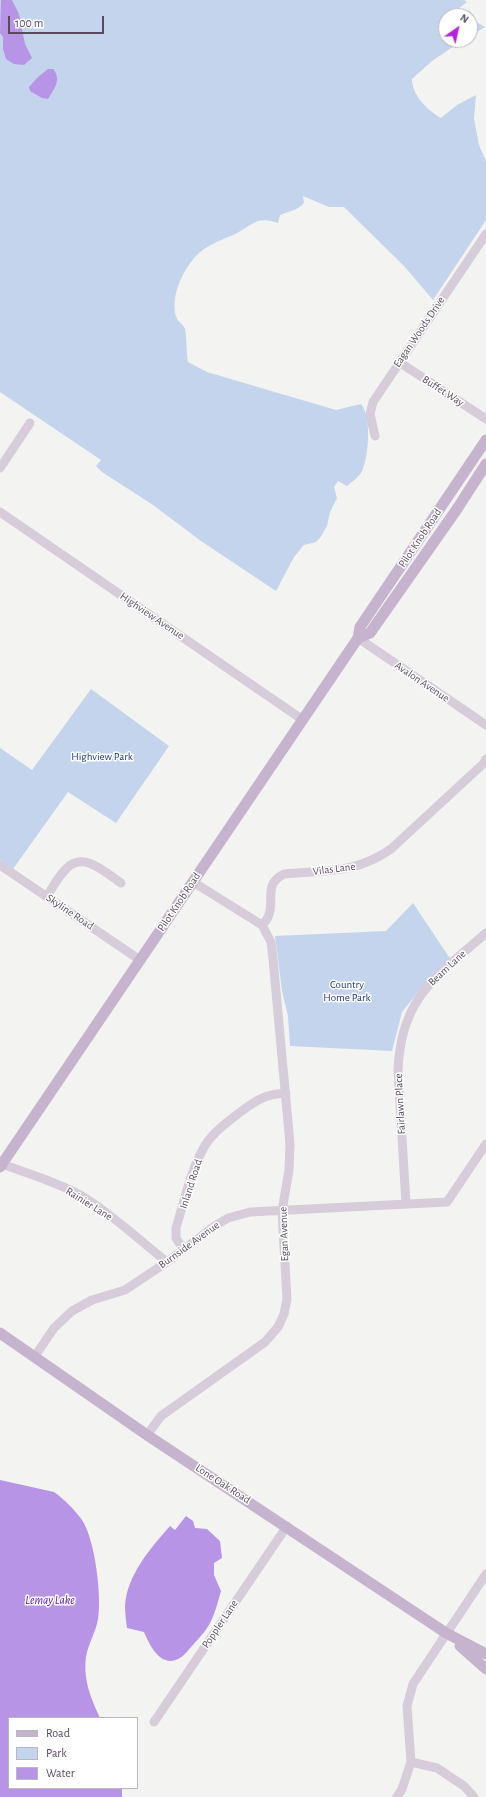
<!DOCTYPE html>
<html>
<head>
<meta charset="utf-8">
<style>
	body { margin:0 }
	#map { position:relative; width:486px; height:1797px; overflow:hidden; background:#f3f4f2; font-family:"Alegreya Sans",sans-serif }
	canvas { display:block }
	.legend { position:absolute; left:8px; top:1717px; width:130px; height:72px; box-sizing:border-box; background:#fff; border:1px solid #bcb7bf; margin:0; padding:5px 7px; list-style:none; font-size:12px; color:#584a5e }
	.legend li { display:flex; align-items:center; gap:8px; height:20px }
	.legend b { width:20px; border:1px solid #bcb7bf }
	.north { position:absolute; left:438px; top:8px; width:40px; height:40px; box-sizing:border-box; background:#fff; border:1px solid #bcb7bf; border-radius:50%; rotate:34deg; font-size:11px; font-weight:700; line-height:16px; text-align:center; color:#584a5e }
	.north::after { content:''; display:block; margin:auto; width:14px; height:18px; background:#b325da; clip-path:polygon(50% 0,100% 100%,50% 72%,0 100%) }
	.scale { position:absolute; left:8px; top:16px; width:96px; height:18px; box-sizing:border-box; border:2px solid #584a5e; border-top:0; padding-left:5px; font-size:12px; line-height:14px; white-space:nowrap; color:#584a5e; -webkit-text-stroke:3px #fff; paint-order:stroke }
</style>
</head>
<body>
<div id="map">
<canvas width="486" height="1797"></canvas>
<ul class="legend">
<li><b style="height:5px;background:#c6b3ce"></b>Road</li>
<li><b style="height:11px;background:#c4d4ed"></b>Park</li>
<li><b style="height:11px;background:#b894e7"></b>Water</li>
</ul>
<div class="north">N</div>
<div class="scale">100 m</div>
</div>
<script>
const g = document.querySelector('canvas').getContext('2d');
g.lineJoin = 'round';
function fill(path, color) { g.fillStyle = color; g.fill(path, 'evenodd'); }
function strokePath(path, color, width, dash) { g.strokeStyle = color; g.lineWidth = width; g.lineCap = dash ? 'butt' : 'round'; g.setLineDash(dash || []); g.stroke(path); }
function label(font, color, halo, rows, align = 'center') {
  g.font = font + ' "Alegreya Sans",sans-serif'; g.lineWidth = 3; g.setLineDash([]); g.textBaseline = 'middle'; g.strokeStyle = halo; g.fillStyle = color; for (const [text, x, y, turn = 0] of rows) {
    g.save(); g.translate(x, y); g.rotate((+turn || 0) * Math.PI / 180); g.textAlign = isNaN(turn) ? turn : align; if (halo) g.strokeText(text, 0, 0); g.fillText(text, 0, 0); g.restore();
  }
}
fill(new Path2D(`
	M0,0H464L467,2L446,18V40H463L432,61L412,79C412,95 427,110 441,118L457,105L476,95L474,119L479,145L486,161V220L433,300L404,266L344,207H329L303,196L304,203C297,211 289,211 280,215L278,223C256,215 252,226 233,235C221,240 205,246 196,256C182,271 169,299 177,319C179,322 184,325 185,329C187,338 186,352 188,362L207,372L336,410L361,404C372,417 369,458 361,473C358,478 351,482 347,486L338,481L334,487L337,498L330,512L327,526L320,538L316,542L304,545L294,557L276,591L201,541L153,505L102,472L96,466L101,460L0,392Z
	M470,18L485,27L470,36Z
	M91,689L169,746L116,823L68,792L13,869L0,860V748L32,770Z
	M413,903L451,960L418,992L402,1012L392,1051L290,1046L288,1016L282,991L275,936L386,931Z`), '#c4d4ed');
fill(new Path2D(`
	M1,0H12L19,14L25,44L32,58L24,65L14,64L6,59L3,49V37L0,33Z
	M48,69H53C62,79 54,90 48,99L42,98L30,91L29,87L38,77Z
	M0,1480L54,1492C64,1499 75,1510 82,1520C95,1539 102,1597 98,1619C96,1632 88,1644 86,1657C83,1680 91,1698 100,1718H9V1788H122V1797H0Z
	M186,1516L193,1521L195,1528L207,1529L220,1541L222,1558L214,1563V1575L221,1591C218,1601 215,1614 210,1623C206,1631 199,1638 193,1645C189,1649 185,1655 180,1658C161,1669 150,1646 144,1632L127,1628C126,1621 125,1613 125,1606C127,1575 150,1549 170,1526L175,1530Z`), '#b894e7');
strokePath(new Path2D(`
	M399,362L486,419
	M375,436L370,414L373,402L486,234
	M0,468L30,423
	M0,512L303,720
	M358,638L486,725
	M0,865L140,960
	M193,882L262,925
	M47,896C53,887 59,875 67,868C84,851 106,873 121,883
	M262,925C264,923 267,920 268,917C276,901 262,885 284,874C326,870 355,874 391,849L483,764L486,759
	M2,1164C29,1174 57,1182 82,1196C112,1214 139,1240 167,1262
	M406,1204L398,1070C401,997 436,977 486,933
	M183,1249L176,1238V1228C184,1202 190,1173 203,1149C211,1134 226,1123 239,1113C255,1101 265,1094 286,1093
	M35,1356L54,1328L72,1311L92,1300L125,1290L167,1262L213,1227L228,1218L250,1212L447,1202L486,1144
	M147,1435L161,1416L265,1342L278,1327L284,1314L287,1299L282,1211L289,1170L290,1144L273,959L271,942L262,925
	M154,1722L287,1526
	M411,1762L407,1706L413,1684L486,1574
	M397,1797L402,1789L411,1762L437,1768L464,1786L474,1797`), '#d6ccda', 9);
strokePath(new Path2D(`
	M358,638L370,633L457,509L486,464
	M0,1167L358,638L360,627L486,440
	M0,1333L147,1435L446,1633L486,1654
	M460,1646L486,1669`), '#c6b3ce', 11);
label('11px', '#584a5e', '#fff', [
	["Eagan Woods Drive",419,332,-56],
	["Buffet Way",443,391,33],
	["Pilot Knob Road",420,538,-56],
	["Highview Avenue",152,616,34],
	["Avalon Avenue",422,682,34],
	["Vilas Lane",334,869,-7],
	["Pilot Knob Road",179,902,-56],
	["Skyline Road",70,912,34],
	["Beam Lane",447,968,-43],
	["Fairlawn Place",400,1104,-93],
	["Inland Road",191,1184,-72],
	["Rainier Lane",89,1204,32],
	["Egan Avenue",284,1234,-92],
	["Burnside Avenue",189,1245,-36],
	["Lone Oak Road",223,1484,33],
	["Poppler Lane",220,1624,-56]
]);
label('11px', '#1e387d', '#fff', [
	["Highview Park",102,757],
	["Country",347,985],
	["Home Park",347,998]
]);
label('italic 12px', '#5416a6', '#fff', [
	["Lemay Lake",50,1600]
]);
</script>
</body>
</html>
